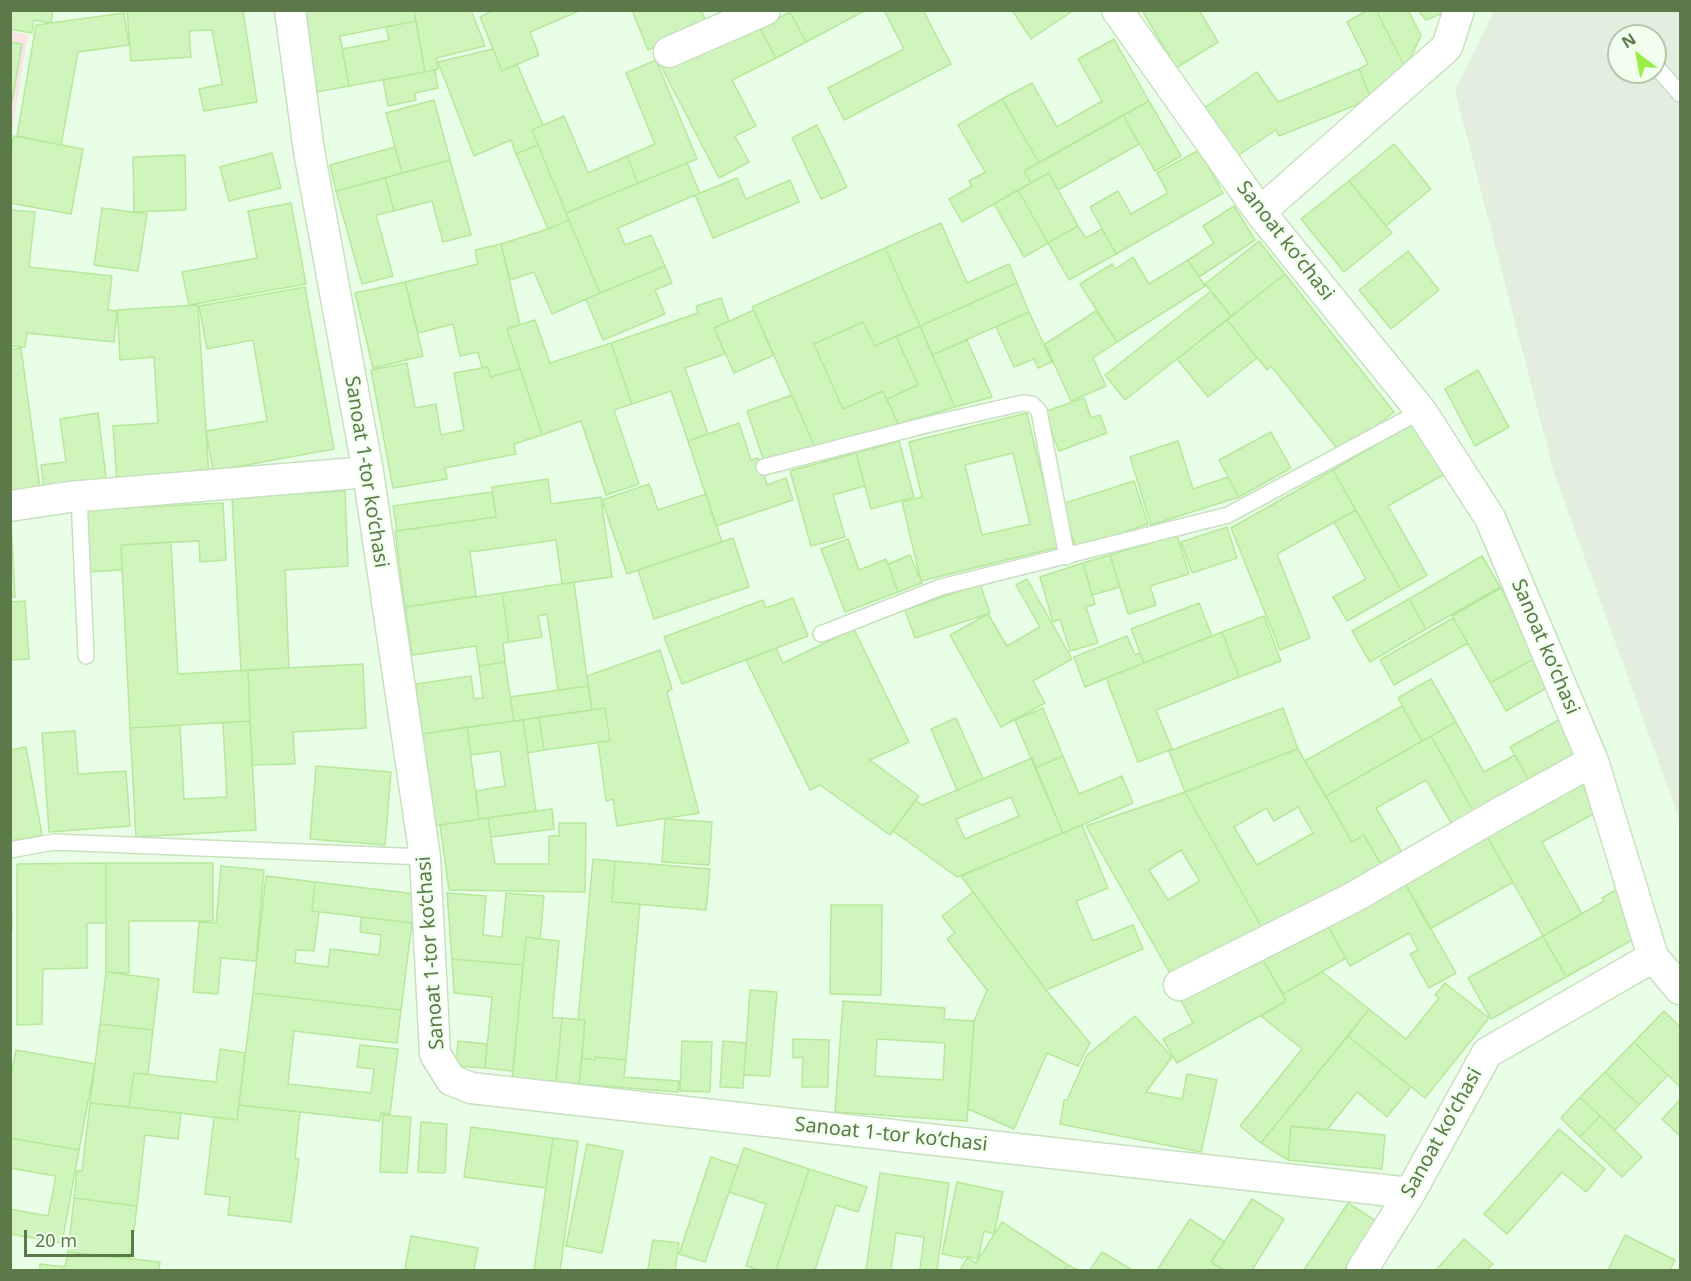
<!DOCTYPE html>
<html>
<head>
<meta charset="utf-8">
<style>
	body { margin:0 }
	#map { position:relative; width:1691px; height:1281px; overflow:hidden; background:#e9fee6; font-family:"Noto Sans",sans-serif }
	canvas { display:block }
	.frame { position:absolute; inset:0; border:12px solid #5b7949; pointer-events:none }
	.north { position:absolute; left:1607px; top:24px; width:60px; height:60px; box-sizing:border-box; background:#f0ffee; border:2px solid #b4c9ac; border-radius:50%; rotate:328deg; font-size:16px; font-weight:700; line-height:24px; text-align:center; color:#5b7949 }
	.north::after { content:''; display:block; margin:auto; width:21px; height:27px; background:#9bee45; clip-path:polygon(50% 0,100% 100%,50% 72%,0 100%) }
	.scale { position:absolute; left:24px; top:1230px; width:110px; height:27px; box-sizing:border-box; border:3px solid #5b7949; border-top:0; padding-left:8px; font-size:18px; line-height:21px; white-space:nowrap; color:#5b7949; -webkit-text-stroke:4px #f0ffee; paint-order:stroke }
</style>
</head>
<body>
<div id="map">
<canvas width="1691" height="1281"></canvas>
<div class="frame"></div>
<div class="north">N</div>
<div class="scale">20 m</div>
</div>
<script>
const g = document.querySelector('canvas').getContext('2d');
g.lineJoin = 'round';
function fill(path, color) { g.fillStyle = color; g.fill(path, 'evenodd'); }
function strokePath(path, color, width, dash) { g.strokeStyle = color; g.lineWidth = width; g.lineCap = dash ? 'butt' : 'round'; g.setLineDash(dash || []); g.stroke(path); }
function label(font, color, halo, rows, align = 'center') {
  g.font = font + ' "Noto Sans",sans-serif'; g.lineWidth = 4.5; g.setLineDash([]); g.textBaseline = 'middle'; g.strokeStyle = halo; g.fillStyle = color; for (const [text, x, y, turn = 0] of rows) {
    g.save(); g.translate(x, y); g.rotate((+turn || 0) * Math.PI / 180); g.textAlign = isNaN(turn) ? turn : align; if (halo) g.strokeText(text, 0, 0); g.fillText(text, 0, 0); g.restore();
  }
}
fill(new Path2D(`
	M1494,11H1680V821L1554,473L1455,91ZM1619,36H1655V72H1619Z`), '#e4eee0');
fill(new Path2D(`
	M11,32L28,35L11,138Z`), '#fae3e5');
const building = new Path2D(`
	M10,10H53L51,23L34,20L32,33L10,29Z
	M127,10H243L257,102L204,111L199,89L222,84L212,30L189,31L191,57L131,61Z
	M302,10H414L416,21L340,36L349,86L317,92Z
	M414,10H471L485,46L436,58L438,69L425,72Z
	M494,10H581L530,32L539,55L502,71L480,17Z
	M632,10H701L707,25L648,50Z
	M793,10H866L806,42L790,12Z
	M884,10H923L951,64L844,120L828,88L904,49Z
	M1012,10H1074L1031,39Z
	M1142,10H1199L1218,42L1176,68Z
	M1368,10H1376L1406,69L1371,99L1359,69L1368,64L1347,22Z
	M1376,10H1408L1421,35L1406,69Z
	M1418,10H1448V11L1426,20Z
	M790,12L806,42L776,58L760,28Z
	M124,13L129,45L78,52L61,145L17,136L36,25Z
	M416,21L425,72L349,86L342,49L389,40L386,27Z
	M760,28L776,58L732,80L756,126L735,136L749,162L719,178L661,66Z
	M1114,39L1149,101L1039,163L1002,99L1032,83L1057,127L1102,101L1078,59Z
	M10,42L22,44L10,113Z
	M493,49L502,71L517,64L543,125L532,130L538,145L516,154L511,140L474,156L438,62Z
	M656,60L697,159L638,183L627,156L655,144L626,73Z
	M1359,69L1371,99L1279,136L1276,130L1237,156L1204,108L1257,72L1278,102Z
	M435,70L438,88L415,93L416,100L388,106L383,80Z
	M1002,99L1039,163L1024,171L1031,183L962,222L949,199L972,186L969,181L985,172L958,125Z
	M434,100L450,160L402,173L386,113Z
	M1149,101L1181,156L1155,171L1123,115Z
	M1123,115L1139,144L1058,190L1049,173L1031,183L1024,171Z
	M564,116L588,173L627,156L638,183L566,213L532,130Z
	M817,125L847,187L821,199L792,138Z
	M14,136L83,149L71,214L10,203V154Z
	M1394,144L1431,189L1386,226L1349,181Z
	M538,145L569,220L548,229L516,154Z
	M395,147L402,173L336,191L330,165Z
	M1199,150L1223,193L1116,254L1090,207L1118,191L1131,214L1168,193L1157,173Z
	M272,153L281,188L229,201L220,167Z
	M185,155L186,210L134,212L133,157Z
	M450,160L471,235L443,242L432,201L394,211L385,178Z
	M687,163L700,193L618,228L625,245L651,235L665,266L600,293L566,213Z
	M1049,173L1078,226L1048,243L1018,190Z
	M385,178L394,211L376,215L393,276L362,284L336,191Z
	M737,178L746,199L790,180L799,202L713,238L695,195Z
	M1349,181L1392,233L1344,272L1301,219Z
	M1018,190L1048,243L1024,257L994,204Z
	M291,203L306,284L189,305L182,272L257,258L248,211Z
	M1234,206L1255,240L1199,277L1188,260L1214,243L1203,226Z
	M102,208L147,214L138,271L94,265Z
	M10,210L35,212L29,267L112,276L108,310L117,311L114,342L27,333L25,347L10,346Z
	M569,220L600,293L552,314L534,272L510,280L501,244L548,229Z
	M941,223L967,283L1009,264L1017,283L920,326L885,248Z
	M1078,226L1086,238L1102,229L1116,254L1069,280L1048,243Z
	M1259,241L1285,274L1231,316L1205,284Z
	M501,244L520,325L507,329L520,369L490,377L488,367L482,368L478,352L460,356L453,324L418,333L405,282L478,264L475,250Z
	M885,248L920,326L875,346L863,322L814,344L843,409L883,391L898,424L815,447L752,307Z
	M1408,251L1439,290L1391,329L1359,290Z
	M1133,257L1149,284L1188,260L1205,286L1117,342L1080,284L1112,264L1115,269Z
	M665,266L672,283L655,290L665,314L603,340L586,299Z
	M1285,274L1394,412L1341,453L1271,366L1267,370L1227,320Z
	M405,282L423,356L373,368L355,293Z
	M1017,283L1029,312L932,355L920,326Z
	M305,287L334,449L213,471L206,431L267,421L253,340L207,349L199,306Z
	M1211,291L1231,316L1125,400L1105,375Z
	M721,298L729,321L714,328L725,354L685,368L708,434L688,441L671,391L632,404L611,343L698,313L696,306Z
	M198,305L209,477L117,483L113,426L158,423L154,357L120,360L117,310Z
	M754,310L774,355L734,373L714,328Z
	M1096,311L1117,342L1093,358L1106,386L1071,401L1045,344Z
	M1029,312L1052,362L1038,368L1034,359L1014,367L996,327Z
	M535,320L550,363L611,343L632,404L614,410L639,484L606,495L581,421L542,435L507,329Z
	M1227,320L1257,358L1208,397L1177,359Z
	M863,322L875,346L896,336L918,385L887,399L883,391L843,409L814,344Z
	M920,326L955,407L898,424L887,399L918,385L896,336Z
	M967,340L992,397L955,407L932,355Z
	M21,348L41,496L10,500V350Z
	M407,363L415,408L436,404L441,435L464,430L454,373L488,367L490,377L520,369L542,435L514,444L516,454L445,468L447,479L393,488L371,370Z
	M1478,370L1509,427L1475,446L1445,389Z
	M792,395L815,447L764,461L747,411Z
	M1084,398L1091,418L1100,415L1107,433L1059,451L1044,412Z
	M98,413L107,485L45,494L41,465L66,462L60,419Z
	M1027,413L1059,547L921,581L902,502L922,497L909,442ZM1013,453L1030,524L982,535L965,465Z
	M739,423L751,460L758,458L767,485L786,478L793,500L716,526L688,441Z
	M1413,423L1443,475L1388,506L1427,575L1401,590L1333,470Z
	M1271,432L1291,468L1239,497L1219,460Z
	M899,441L914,497L871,509L856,453Z
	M1178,441L1193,489L1228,477L1239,497L1151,525L1130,457Z
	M856,453L865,486L833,495L845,537L811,546L790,471Z
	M1333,470L1356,510L1277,554L1310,638L1280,650L1231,528Z
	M548,479L551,504L601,497L612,577L562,584L556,540L470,552L476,596L405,607L395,531L496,517L492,487Z
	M1134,481L1148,524L1076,548L1062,504Z
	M649,484L658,510L706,494L722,542L627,574L602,500Z
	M345,491L348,566L285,570L289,668L241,671L232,497Z
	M492,492L496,517L397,531L393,506Z
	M223,503L226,560L200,562L199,541L121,545L122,570L87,572L84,510Z
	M1356,510L1401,590L1347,621L1333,597L1366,579L1334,522Z
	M11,521L15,597H10V521Z
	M1227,527L1237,558L1192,573L1181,542Z
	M1177,535L1189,574L1150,586L1156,605L1128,614L1110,555Z
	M733,538L749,587L654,619L638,570Z
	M848,539L859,570L886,559L898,592L845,612L821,549Z
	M171,542L178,674L248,670L250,721L130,728L121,545Z
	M910,555L922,583L898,592L888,564Z
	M1110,555L1120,587L1092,595L1083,563Z
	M1482,556L1500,587L1426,629L1409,599Z
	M1083,563L1095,604L1086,607L1098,643L1070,651L1060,619L1053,622L1040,577Z
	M1027,579L1072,659L1033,681L1045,703L1001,727L950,635L988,614L1007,646L1040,627L1016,585Z
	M574,582L588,686L558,690L547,614L538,616L542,637L509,642L502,593Z
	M980,584L990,613L915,638L905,610Z
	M1501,588L1539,656L1490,683L1452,616Z
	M502,593L509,642L503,643L505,662L479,666L476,646L412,655L405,607Z
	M793,598L808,636L682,684L664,637L763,600L766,608Z
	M1409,599L1426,629L1370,662L1352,631Z
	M25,601L29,659L10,660V602Z
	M1199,603L1212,636L1144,663L1131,629Z
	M1264,616L1281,661L1239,677L1222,632Z
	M1453,618L1468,643L1394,685L1380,660Z
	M854,629L909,742L870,760L919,796L890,835L820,785L810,790L746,660L776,648L783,663Z
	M1222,632L1239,677L1156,710L1172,749L1138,762L1106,678Z
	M1127,636L1135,655L1140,653L1144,663L1085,687L1074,657Z
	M660,650L672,689L667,692L699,813L617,826L613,799L606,801L598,742L610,741L605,708L592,710L587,676Z
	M1539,656L1555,683L1506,711L1490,683Z
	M505,662L514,721L422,734L416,684L471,676L474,699L483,698L479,666Z
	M363,664L366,728L293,732L295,764L252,765L248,670Z
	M1431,679L1456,722L1422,741L1398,698Z
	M588,686L592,710L514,721L510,697Z
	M1402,706L1422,741L1326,796L1305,761Z
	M605,708L610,741L544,750L539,717Z
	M1043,708L1063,756L1035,768L1015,720Z
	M1283,708L1298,749L1185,792L1169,751Z
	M539,717L544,750L528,753L523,720Z
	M1564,717L1584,752L1530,782L1510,747Z
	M956,718L983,779L957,790L931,729Z
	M523,720L536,811L479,819L476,791L505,786L500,751L471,755L467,727Z
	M250,721L256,830L136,837L130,728L180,725L184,799L227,797L223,723Z
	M1456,722L1484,772L1515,755L1530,782L1475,814L1431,736Z
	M467,727L479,819L436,826L422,734Z
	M75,731L78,774L126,771L130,826L49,832L42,733Z
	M1431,736L1475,814L1453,826L1426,780L1376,808L1403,854L1382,866L1364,835L1352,842L1326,796Z
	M26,747L42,835L10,841V750Z
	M1298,749L1352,842L1364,835L1382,866L1265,933L1185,792ZM1298,807L1313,833L1257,865L1234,827L1266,808L1274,821Z
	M1063,756L1079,794L1122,776L1133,803L1063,833L1035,768Z
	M1032,758L1063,833L957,877L893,831L915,800L922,805ZM1011,797L1019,816L965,839L956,819Z
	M316,766L391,772L385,845L310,839Z
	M1577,776L1597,812L1542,842L1582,914L1543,936L1483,829Z
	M1185,792L1265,933L1176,984L1086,826ZM1181,850L1200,881L1168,900L1149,870Z
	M552,809L554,829L491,837L488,818Z
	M488,818L495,864H549V836H559V823H586L585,892L449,890L440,825Z
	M665,819L712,822L709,865L662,862Z
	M1082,825L1108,888L1076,901L1093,941L1133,925L1143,949L1046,990L961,876Z
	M1486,835L1513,882L1430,929L1404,882Z
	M593,859L615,861L612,902L640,904L626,1060L595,1057V1060L582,1058L585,1020H578Z
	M615,861L710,869L706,910L612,902Z
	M106,863H213V921H129V973L106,972Z
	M106,863V923H87V968L43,969L42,1024L17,1025V864Z
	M221,866L264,870L256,961L221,958L218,994L193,992L199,922L216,923Z
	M11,870L12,931H10V870Z
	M266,876L315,882L312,911L319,912L314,951L296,950L295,963L328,967L330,949L379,955L381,935L360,932L361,917L412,923L401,1010L253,993Z
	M1401,876L1456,973L1429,988L1410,954L1418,950L1409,933L1350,966L1324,919Z
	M315,882L416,894L412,923L312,911Z
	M1616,890L1641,935L1566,977L1543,936L1604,901L1602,898Z
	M973,892L1046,990L1090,1043L1078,1066L1047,1053L1014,1129L968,1109L974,1021L987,990L947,939L955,933L942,916Z
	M447,893L486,896L483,935L502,937L506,893L544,896L540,939L526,937L523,965L452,959Z
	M831,905H882L881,995L830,994Z
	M1324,919L1346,958L1283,994L1260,955Z
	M1543,936L1566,977L1491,1019L1468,978Z
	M526,937L559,941L552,1018H562L556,1082L512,1078Z
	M1258,950L1286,1001L1177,1063L1163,1039L1193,1023L1178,995Z
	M452,959L523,965L513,1071L485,1068L492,997L454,993Z
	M106,972L159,979L153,1030L100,1024Z
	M1322,972L1369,1009L1261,1143L1240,1126L1302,1049L1261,1016L1286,1001L1283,994Z
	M1445,983L1489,1018L1425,1098L1348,1036L1369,1009L1406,1039L1439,998L1435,995Z
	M750,990L777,992L770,1076L744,1075Z
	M253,993L401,1010L397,1043L294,1031L288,1084L371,1093L374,1069L357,1067L360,1045L398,1049L390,1114L381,1113L380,1121L239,1105Z
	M843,1001L945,1008L944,1019L974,1021L967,1121L835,1112ZM877,1039L945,1043L943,1080L875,1076Z
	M1664,1011L1680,1027V1087L1634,1042Z
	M1135,1016L1172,1057L1146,1092L1182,1099L1187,1074L1217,1080L1201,1152L1060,1124L1064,1100H1067L1087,1055Z
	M562,1018L585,1020L579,1084L556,1082Z
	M100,1024L153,1030L148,1074L134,1073L129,1107L90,1103Z
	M1348,1036L1411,1087L1387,1117L1357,1092L1327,1130L1291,1126L1288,1160L1261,1143Z
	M793,1039L829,1040L828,1087H802L803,1057L793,1058Z
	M458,1041L487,1044L485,1068L456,1066Z
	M682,1041L712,1042L710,1092L680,1091Z
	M723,1041L746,1043L743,1088L720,1087Z
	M1634,1042L1668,1075L1639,1105L1605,1072Z
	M220,1049L245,1053L237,1120L129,1107L134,1073L216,1082Z
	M16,1050L95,1064L79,1150L10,1138V1080Z
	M595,1057L626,1060L624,1077L679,1081L678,1092L579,1084L582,1058L595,1060Z
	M1605,1072L1639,1105L1615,1130L1580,1097Z
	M1580,1097L1600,1116L1580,1137L1561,1118Z
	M1680,1100V1136L1662,1119Z
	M90,1103L181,1113L178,1139L145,1135L137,1206L74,1198L77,1171H82Z
	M239,1105L300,1112L295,1158L299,1159L291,1222L228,1215L230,1197L205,1194L214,1117L237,1120Z
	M383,1115L411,1117L407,1173L380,1172Z
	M1600,1116L1642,1157L1622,1177L1580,1137Z
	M421,1122L447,1124L445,1173L418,1172Z
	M1291,1126L1385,1135L1382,1169L1288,1160Z
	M471,1127L553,1138L546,1188L464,1177Z
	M1559,1129L1605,1169L1586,1192L1562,1172L1507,1234L1484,1214Z
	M10,1138L79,1150L62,1243L10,1234V1209L48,1216L56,1176L10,1168Z
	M553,1138L578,1141L560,1270H534Z
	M587,1144L623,1151L602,1253L566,1246Z
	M744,1148L809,1169L776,1270H759L746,1266L766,1204L729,1192Z
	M711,1157L738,1166L705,1262L679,1254Z
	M809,1169L867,1187L858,1212L836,1205L815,1270H776Z
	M880,1173L949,1183L937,1270L920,1269L924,1237L896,1233L891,1270H866Z
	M957,1182L1003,1192L994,1234L984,1231L978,1259L964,1256L963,1258L942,1254Z
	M74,1198L137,1206L130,1259L68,1252Z
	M1252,1199L1284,1219L1252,1270H1225L1211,1262Z
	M1348,1203L1376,1221L1345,1270H1304Z
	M1190,1219L1225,1242L1211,1262L1223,1270H1157Z
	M1002,1222L1068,1265L1064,1270H960L967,1258L976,1263Z
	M1625,1235L1675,1260L1670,1270H1608Z
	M411,1236L478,1248L474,1270H411L405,1269Z
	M1464,1239L1493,1264L1487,1270H1436Z
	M653,1240L679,1243L675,1270L648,1269Z
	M68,1252L160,1262L159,1270H40V1264L65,1267Z
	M1102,1252L1132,1270H1090Z
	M1068,1265L1078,1270H1064Z`);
fill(building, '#cff5bc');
strokePath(building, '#b6e89b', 1.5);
const lane = new Path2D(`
	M1655,65L1680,94
	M764,467L926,425L1023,403L1032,404L1039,411L1067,557
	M79,496L86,656
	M821,634L941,587L1228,515L1421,411
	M10,850L54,842L425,857`);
const street = new Path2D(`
	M290,10L309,151L368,472L425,857L435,1054L451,1080L471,1088L1410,1193
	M1117,10L1260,212L1421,411L1490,518L1593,761L1653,957L1487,1053L1410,1193L1362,1270
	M669,52L765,10
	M1260,212L1447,47L1459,10
	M10,506L69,497L368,472
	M1653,957L1680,989
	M1179,985L1354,897L1494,816L1593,761`);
strokePath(lane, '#c7e1be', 18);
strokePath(street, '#c7e1be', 33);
strokePath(lane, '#fff', 15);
strokePath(street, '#fff', 30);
label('20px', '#5b7949', '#f0ffee', [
	["Sanoat koʻchasi",1285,241,52],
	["Sanoat 1-tor ko‘chasi",366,472,81],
	["Sanoat koʻchasi",1545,647,67],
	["Sanoat 1-tor ko‘chasi",431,953,-94],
	["Sanoat koʻchasi",1442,1133,-61],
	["Sanoat 1-tor ko‘chasi",891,1135,6]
]);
</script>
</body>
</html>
